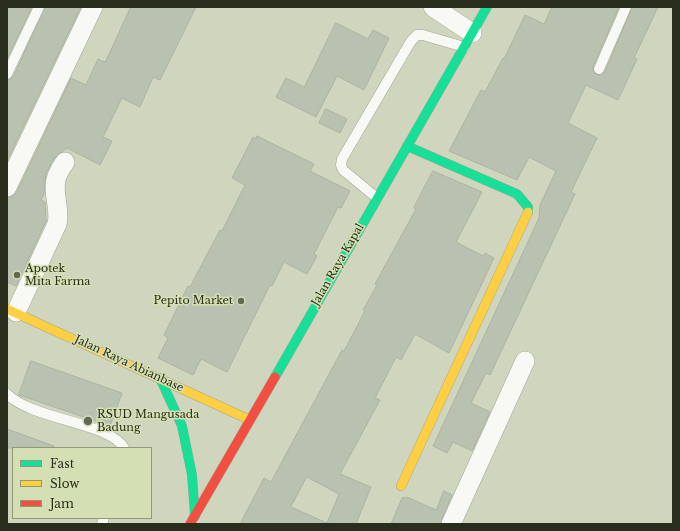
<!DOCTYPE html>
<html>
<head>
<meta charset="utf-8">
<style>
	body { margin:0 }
	#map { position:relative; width:680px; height:531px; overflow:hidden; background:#d0d6be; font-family:"Libre Baskerville",serif }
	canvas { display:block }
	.frame { position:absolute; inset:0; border:8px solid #292d1c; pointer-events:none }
	.legend { position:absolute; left:12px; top:447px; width:140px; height:72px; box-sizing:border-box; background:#d4e0b4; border:1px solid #909877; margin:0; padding:5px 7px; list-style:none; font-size:12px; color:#292d1c }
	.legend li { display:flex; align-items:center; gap:8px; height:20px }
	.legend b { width:20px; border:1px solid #909877 }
</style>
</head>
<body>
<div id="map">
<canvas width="680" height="531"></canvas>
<div class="frame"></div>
<ul class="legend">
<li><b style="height:5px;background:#16e098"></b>Fast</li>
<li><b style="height:5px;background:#ffcf43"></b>Slow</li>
<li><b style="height:5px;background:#f24e42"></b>Jam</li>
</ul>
</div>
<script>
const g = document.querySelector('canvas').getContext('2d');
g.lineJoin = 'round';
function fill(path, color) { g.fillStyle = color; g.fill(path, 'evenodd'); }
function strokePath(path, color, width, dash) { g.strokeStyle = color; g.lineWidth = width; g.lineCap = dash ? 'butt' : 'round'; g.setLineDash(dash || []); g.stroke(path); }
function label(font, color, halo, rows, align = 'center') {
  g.font = font + ' "Libre Baskerville",serif'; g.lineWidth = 3; g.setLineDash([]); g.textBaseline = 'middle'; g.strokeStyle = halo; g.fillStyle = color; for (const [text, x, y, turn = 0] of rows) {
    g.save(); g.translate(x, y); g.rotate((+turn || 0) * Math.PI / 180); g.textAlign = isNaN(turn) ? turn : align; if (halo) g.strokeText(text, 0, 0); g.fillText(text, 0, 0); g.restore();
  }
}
const building = new Path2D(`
	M7,7H32L7,59Z
	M45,7H81L7,161V80L13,77Z
	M131,7H196L160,80L153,77L140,107L122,98L103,137L112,141L100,165L67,148L54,159L46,173L44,194L41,200L45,202L46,221L16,286L7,282V198L13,196L17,192L71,78L86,85L98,59L105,62Z
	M552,7H619L593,67L594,73L599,75L605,72L632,7H658L634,58L637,59L618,100L586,85L568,123L597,138L571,192L575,194L490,375L486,373L471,403L490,412L472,451L453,442L447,453L433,446L539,218L540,205L556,171L529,157L517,180L449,151L481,90L485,92L503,58L504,59L525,15L544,24Z
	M336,23L368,39L373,30L389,38L364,90L337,76L316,117L276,97L286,78L304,87Z
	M326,109L347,119L340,133L319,123Z
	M257,136L314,164L310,171L350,191L341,208L338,207L314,254L317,256L307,274L284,262L272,286L270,285L227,372L201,359L193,375L158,358L168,338L164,335L188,286L190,287L220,230L222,231L245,185L232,178L253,137L256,139Z
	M433,171L482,192L456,242L483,256L485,253L494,258L449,353L415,334L401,360L396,357L375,398L380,400L340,474L371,487L356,524H240L264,478L271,482L342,350L344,351L365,311L363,310L377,285L375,284L416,209L414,208ZM307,477L339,494L327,523L291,507Z
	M31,361L122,393L110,426L19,395Z
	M7,429L54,446V448H7Z
	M444,491L452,495L440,524H391L402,498L407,497L436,510Z`);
fill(building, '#b9c1b0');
strokePath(building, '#abb3a1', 1);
const lane = new Path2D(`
	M599,69L626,7
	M7,74L39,7
	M377,198L343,170L341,165L342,159L411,41L417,35H423L464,47
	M7,394C33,420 109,422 124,448
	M102,524L104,518`);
const street = new Path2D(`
	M433,7L472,33
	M7,187L93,7
	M16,312L57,224C61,209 51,191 57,176C59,171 62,166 65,162
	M451,524L525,361`);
const fast = new Path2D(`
	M407,146L517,194L528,207V212
	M275,377L487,7
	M160,378L182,426L192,475L195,516`);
const slow = new Path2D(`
	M7,309L250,420
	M401,486L528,212`);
const jam = new Path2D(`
	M190,524L275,377`);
strokePath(lane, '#9fa491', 11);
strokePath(street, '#9fa491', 20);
strokePath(fast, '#9fa491', 10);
strokePath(slow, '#9fa491', 10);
strokePath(jam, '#9fa491', 10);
strokePath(lane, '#f8f9f5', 10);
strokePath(street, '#f8f9f5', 19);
strokePath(fast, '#16e098', 9);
strokePath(slow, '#ffcf43', 9);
strokePath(jam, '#f24e42', 9);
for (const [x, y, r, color] of [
	[17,275,4,"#636855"],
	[241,301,4,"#636855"],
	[88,421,5,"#636855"]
]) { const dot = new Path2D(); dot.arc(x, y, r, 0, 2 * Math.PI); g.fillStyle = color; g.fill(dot); strokePath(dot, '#d4e0b4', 1.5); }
label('11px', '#292d1c', '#d4e0b4', [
	["Jalan Raya Kapal",338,265,-60],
	["Jalan Raya Abianbase",129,364,25]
]);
label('11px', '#292d1c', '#d4e0b4', [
	["Apotek",25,269],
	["Mita Farma",25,282],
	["Pepito Market",233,301,"right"],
	["RSUD Mangusada",97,415],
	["Badung",97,428]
], 'left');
</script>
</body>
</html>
